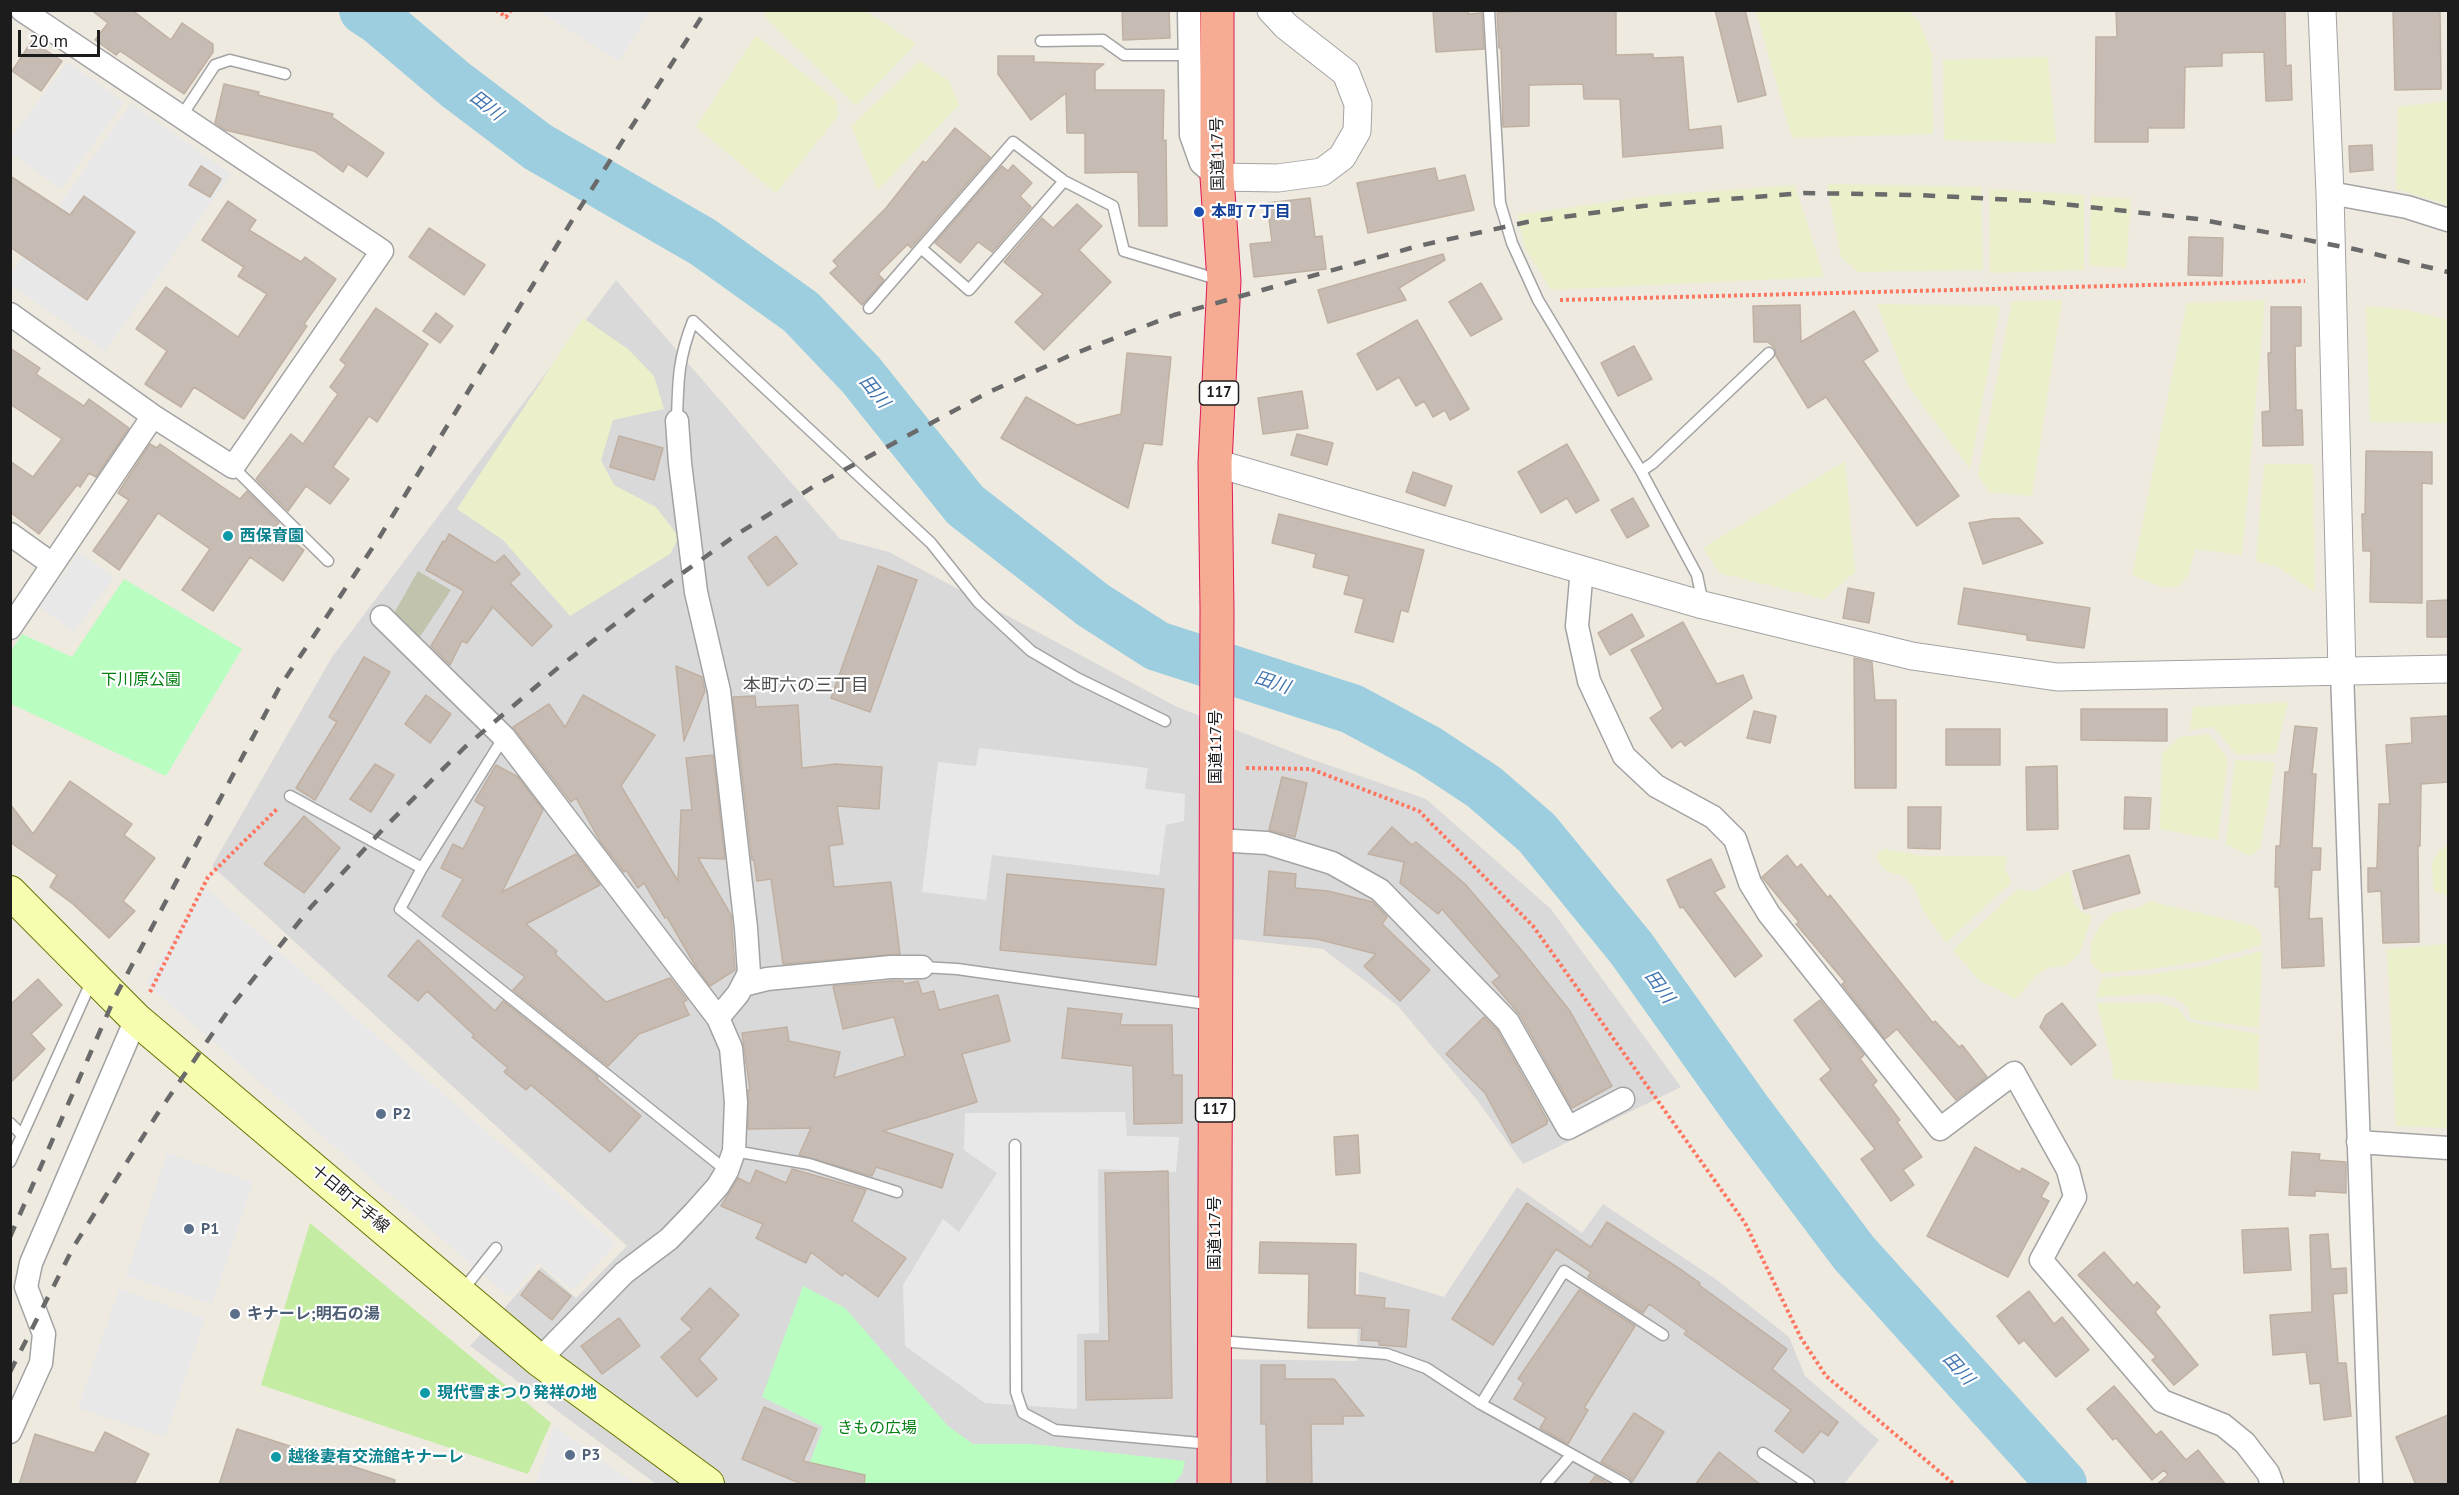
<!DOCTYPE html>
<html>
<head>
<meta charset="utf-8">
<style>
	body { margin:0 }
	#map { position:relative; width:2459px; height:1495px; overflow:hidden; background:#eeeae0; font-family:"PT Sans",sans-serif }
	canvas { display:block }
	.frame { position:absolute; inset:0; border:12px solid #1c1c1c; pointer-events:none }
	.scale { position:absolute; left:18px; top:30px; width:82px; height:27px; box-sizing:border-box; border:3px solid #1c1c1c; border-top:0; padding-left:8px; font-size:18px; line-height:21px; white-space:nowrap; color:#1c1c1c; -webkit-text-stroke:4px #fff; paint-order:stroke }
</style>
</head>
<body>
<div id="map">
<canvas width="2459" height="1495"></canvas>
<div class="frame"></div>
<div class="scale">20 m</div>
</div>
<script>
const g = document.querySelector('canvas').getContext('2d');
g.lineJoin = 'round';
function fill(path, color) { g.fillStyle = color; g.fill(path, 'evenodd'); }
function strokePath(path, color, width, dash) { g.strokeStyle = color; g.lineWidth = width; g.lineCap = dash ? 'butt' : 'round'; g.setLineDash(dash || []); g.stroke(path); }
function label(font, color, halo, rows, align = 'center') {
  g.font = font + ' "PT Sans","Noto Sans JP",sans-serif'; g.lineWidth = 4.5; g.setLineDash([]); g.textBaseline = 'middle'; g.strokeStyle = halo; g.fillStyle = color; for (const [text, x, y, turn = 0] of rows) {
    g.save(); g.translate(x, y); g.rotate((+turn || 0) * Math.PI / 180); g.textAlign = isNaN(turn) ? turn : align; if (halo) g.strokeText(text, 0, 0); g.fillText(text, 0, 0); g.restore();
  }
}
fill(new Path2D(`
	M616,280L840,539L889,552L1177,707L1305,757L1426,799L1551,909L1681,1087L1523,1164L1477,1100L1398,1006L1323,949L1216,937L1214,1359L1357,1361L1359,1271L1444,1297L1517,1187L1582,1233L1603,1204L1717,1280L1789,1337L1805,1376L1879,1440L1844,1484H656L470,1346L541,1267L576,1298L627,1246L212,866L332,657Z`), '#dad9d9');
fill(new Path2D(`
	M418,571L451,590L417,641L393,615Z`), '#c2c3ac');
fill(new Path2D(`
	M766,11H866L916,44L856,106L764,16Z
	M1756,11H1909L1919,21L1932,54L1933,134L1792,138Z
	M756,35L836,100L839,115L776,193L696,127Z
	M2048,57L2056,143L1944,140L1943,60Z
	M920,61L950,82L959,105L878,190L851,126Z
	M2448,101V205L2396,189L2398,107Z
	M1827,184L1981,187L1983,270L1858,272L1841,257Z
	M1795,185L1824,277L1551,290L1525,248L1517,215L1648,196Z
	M1989,189L2084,195V270L1990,273Z
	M2091,196L2131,199L2126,268L2089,266Z
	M2062,300L2032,496L1989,492L1978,475L2012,301Z
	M2265,300L2242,555L2195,549L2188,576L2178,587H2161L2132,575L2187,303Z
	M1877,304L2000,306L1970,469L1908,386Z
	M2366,306L2407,310L2448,320V423L2370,422Z
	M583,318L628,349L654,376L664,409L613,420L601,460L614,485L656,507L679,537L670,554L570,616L503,540L457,509Z
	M1845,461L1855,572L1824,599L1720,573L1703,548Z
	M2264,464H2313L2315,592L2278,567L2256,561Z
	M2288,702L2276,753L2237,755L2213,727L2190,730L2193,707Z
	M2209,734L2228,759L2218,840L2160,829L2162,753L2180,737Z
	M2235,760L2275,762L2260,848L2250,856L2226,844Z
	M2448,845V895L2434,892L2432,864L2440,850Z
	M1884,849L1924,856H2007L2005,870L2012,882L1946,943L1923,910L1914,887L1903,876L1888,872L1878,862L1877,854Z
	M2069,871L2074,904L2081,911L2092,916L2080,953L2067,965L2048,968L2036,976L2016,999L1979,980L1953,950L2018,889L2034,892Z
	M2149,901L2254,926L2260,932L2262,945L2204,961L2151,969L2101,973L2090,962L2092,940L2100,925L2113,913L2141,907Z
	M2448,944V1128L2396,1126L2387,949Z
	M2262,951L2259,1028L2191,1019L2188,1008L2176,998L2155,994L2096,997L2102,978L2153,974L2205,966Z
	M2097,1003H2161L2178,1008L2189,1022L2259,1034L2258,1090L2113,1079V1067Z`), '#ebefca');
fill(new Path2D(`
	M310,1223L551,1423L528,1474L261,1385Z`), '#c4eca2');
fill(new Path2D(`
	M124,579L242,649L166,776L11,704V651L22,634L72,657Z
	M803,1286L845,1308L948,1426L973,1444H1032L1185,1461L1182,1474L1173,1484H802L823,1427L762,1397Z`), '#b9fdc1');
fill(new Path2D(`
	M538,11H651L619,61Z
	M67,62L124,102L61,189L11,153L10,139Z
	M131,103L231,174L105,351L11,285V274ZM84,196L135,232L87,300L36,264Z
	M79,552L114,577L74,632L40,607Z
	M979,748L1148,768L1145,789L1185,794L1184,821L1166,825L1159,875L992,855L986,900L922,892L938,762L976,766Z
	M204,886L616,1244L573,1290L539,1263L509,1297L146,984Z
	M1125,1112L1127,1136L1179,1137L1176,1172L1098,1169L1099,1333L1077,1334V1409L985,1403L905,1346L903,1285L943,1219L959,1232L997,1173L964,1150L965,1113Z
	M167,1153L253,1182L212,1304L126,1276Z
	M119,1289L205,1318L165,1437L78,1408Z
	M554,1426L636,1484H536Z`), '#e8e8e8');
strokePath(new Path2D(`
	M364,10L378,19L456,85L538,147L703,242L801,312L861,375L965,505L1093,605L1157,646L1352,709L1428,750L1484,787L1537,833L1631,948L1747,1111L1854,1253L2062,1484`), '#9dcedf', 50);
const building = new Path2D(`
	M91,10H132L171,40L182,23L213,44V52L184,94L120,51L116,55L95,40L108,23Z
	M1122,10H1169L1170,38L1123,40Z
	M1433,10H1468V14L1482,13L1484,49L1436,52Z
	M1538,10H1616V55L1653,54V58L1683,57L1689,130L1721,126L1723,148L1623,157L1620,99H1584L1583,84L1529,85V126L1503,127L1501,48H1499L1497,13Z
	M1715,10H1745L1766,95L1738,102Z
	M2116,10H2285L2286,66L2291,65L2292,100L2266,101L2264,52L2222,53V66L2185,67L2184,128H2148V142H2095L2096,37H2117Z
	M2393,10H2440L2441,89L2395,90Z
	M32,41L62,61L41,91L12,71Z
	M998,56H1034V62L1104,64L1095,71V90H1164L1163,141L1166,140L1167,226H1139L1138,172L1085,173V133H1067L1066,93L1031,120L998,74Z
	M224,84L259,92L258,95L333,114L332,117L384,153L367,177L348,164L343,172L314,151L225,130L215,123Z
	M955,128L990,157L911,248L908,244L878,274L884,280L862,305L830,273L838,266L833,261L886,208L923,161L926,163Z
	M2372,145L2373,170L2350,172L2349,146Z
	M1013,165L1032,183L1020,196L1031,207L992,252L978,242L960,263L935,243L1002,166L1008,171Z
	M201,166L221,179L210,197L189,185Z
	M1435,168L1438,181L1465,175L1474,210L1368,233L1357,183Z
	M10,176L70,215L84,196L135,232L87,300L10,247Z
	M1310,198L1315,237L1322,236L1326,269L1254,277L1250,244L1272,242L1267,203Z
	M228,201L256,220L249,230L301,262L305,257L336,279L304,324L307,326L244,419L194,387L181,407L145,384L167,351L136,329L166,287L238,337L267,294L238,276L244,267L202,240Z
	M1077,204L1102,226L1079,250L1111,282L1044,350L1015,322L1043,294L1004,262L1042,218L1053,228Z
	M429,228L485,265L464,295L409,257Z
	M2189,237L2223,238L2222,276L2188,275Z
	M1443,254L1445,260L1399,288L1406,300L1328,323L1318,290Z
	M1481,283L1502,319L1471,336L1449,302Z
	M1800,305L1801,342L1854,311L1878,351L1863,361L1959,496L1917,526L1826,397L1808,408L1776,356L1775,348L1768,342H1754L1753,306Z
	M2271,307H2301V346H2295L2296,410H2302L2303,445L2263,446L2262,412L2270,411L2268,353H2271Z
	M376,308L428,344L377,422L369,416L333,467L349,479L330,504L306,486L288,511L256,479L291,434L303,444L338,394L330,387L346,365L340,360Z
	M436,313L453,326L440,343L423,331Z
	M1417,320L1469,409L1450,420L1445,410L1433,417L1424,401L1416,406L1399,377L1377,390L1357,354Z
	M1634,346L1652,379L1618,396L1601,363Z
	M10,348L40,368L36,374L84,406L89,399L129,428L96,477L89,473L80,487L77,485L39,534L10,512V461L33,477L62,439L10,404Z
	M1127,353L1171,357L1162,445L1144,443L1128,508L1001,438L1026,397L1077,425L1121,414Z
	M1302,391L1308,428L1263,434L1258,398Z
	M1297,434L1333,443L1327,465L1291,455Z
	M619,436L663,448L654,480L610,467Z
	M150,444L157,448L160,444L240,499L247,491L279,523L274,528L304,550L283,581L250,557L213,611L182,590L210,549L158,513L119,570L93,551L129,500L118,493Z
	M1567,444L1599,500L1576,513L1567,498L1541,513L1518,472Z
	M2366,451L2432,452V484L2422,483V603L2370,602L2371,551H2363L2362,514H2365Z
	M1413,472L1452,486L1445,506L1406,492Z
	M1633,498L1649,526L1627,538L1611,510Z
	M1279,514L1424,550L1408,612L1401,610L1393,642L1355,632L1364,599L1344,594L1349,576L1313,567L1316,554L1272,543Z
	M2019,518L2043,543L1983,564L1969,523L1992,519Z
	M449,534L495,563L504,555L520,574L510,583L552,626L532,646L493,607L467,643L462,641L450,665L431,646L464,591L426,570L443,541L445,542Z
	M776,536L797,564L768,586L748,557Z
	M878,566L917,580L870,712L831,698Z
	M1848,588L1874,593L1869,623L1843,618Z
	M1964,588L2090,608L2084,648L2027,640V635L1958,624Z
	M2448,600V637H2427V601Z
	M1632,614L1644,636L1610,655L1598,633Z
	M1683,622L1717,684L1743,675L1752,698L1685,746L1681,741L1672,748L1650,718L1663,709L1631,650Z
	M364,657L390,672L315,800L296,788L337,722L329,717Z
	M1854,658L1872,662L1875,700H1896V788H1855Z
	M676,666L702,677L705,691L684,741Z
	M426,695L451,714L430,743L405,724Z
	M583,695L655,735L621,786L678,881L681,810H692L686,758L713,755L725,859L698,858L731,915L735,970L710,986L696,967L667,917L665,918L644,883L638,888L626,870L624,872L600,841L576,798L571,802L513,727L549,704L565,727Z
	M755,696L756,707L798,705L802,768L836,764L882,767L879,809L837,806L843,844L829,846L834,887L891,882L900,954L783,964L771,879L757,881L754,860H752L733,697Z
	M2081,709H2167V741L2081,740Z
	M1754,711L1776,716L1770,743L1747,738Z
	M2448,716V782L2421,784L2420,846H2418L2419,942L2383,943L2381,891L2368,892V868H2377L2379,804H2390L2386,745L2412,743L2411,718Z
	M2295,726L2317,728L2312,774H2316L2312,848H2321L2320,870H2312L2309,919L2322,918L2324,966L2282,968L2279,887H2275L2276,846H2280L2285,772H2289Z
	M1946,729H2000V765H1946Z
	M375,764L394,775L371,812L350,799Z
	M496,765L518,777L543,810L502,892L576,854L600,885L526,924L557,951L555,954L606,1002L670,978L687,1000L683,1002L689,1015L639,1034L608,1066L513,990L525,977L442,916L463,879L441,868L453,844L463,849L485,807L475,801Z
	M2057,766L2058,829L2027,830L2026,767Z
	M1282,777L1307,783L1295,837L1269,830Z
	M70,781L132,824L124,835L155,858L123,901L135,911L109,938L73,904L50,887L57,875L14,845L10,840V804L33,834Z
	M2125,797L2151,798L2149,829H2124Z
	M1908,807H1941L1940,849L1908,848Z
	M304,816L340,848L304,893L264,864Z
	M1392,827L1412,845L1416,842L1465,884L1523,952L1570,1011L1612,1086L1572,1108L1520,1015L1492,982L1500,976L1442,909L1438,914L1400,883L1404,862L1368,854Z
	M1787,855L1797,868L1801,864L1828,898L1830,895L1933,1023L1935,1021L1959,1047L1962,1045L1987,1077L1956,1100L1897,1029L1885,1039L1842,984L1845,982L1796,924L1799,922L1762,877Z
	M2129,855L2140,893L2084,909L2073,871Z
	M1711,859L1725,887L1714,892L1762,956L1735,977L1683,907L1680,908L1667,880Z
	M1269,871L1296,874L1295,888L1328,891L1373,902L1387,917L1382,924L1430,970L1400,1001L1364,966L1376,954L1317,939L1264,935Z
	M1007,874L1164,889L1156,965L1000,950Z
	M418,940L495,1011L503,1001L598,1077L597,1079L641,1116L610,1152L531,1085L526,1090L504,1072L508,1068L472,1037L474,1035L427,991L418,1001L388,976Z
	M38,979L62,1005L31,1034L45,1049L10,1083V1005Z
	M892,981H903L904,984L918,981L922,994L934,991L939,1010L998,995L1010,1041L962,1054L977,1102L883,1131L953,1154L942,1188L876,1167L872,1176L799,1155L811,1128L748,1129V1090H750L742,1033L787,1027L789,1041L840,1052L834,1078L905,1056L894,1017L843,1029L833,986Z
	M1820,1000L1864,1055L1860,1059L1877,1081L1873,1085L1900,1120L1897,1122L1922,1157L1903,1170L1914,1185L1891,1201L1861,1159L1875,1149L1820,1079L1831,1070L1794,1020Z
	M2062,1003L2096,1045L2071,1065L2040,1027L2046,1015Z
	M1068,1008L1122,1014L1120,1025H1172L1173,1075H1182V1123L1134,1124L1133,1066L1062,1058Z
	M1484,1017L1497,1030L1548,1121L1546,1122L1547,1124L1512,1143L1485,1093L1446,1054Z
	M1358,1135L1360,1173L1336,1175L1334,1137Z
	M1975,1147L2020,1172L2022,1168L2049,1183L2041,1197L2049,1201L2008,1277L1927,1236Z
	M2292,1152L2320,1154L2319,1160L2346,1162V1193L2315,1191V1196L2289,1195Z
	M792,1169L866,1190L852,1221L906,1258L878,1297L845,1273L842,1276L811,1252L806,1263L756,1238L763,1224L721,1206L738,1178L750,1184L756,1170L786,1183Z
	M1168,1171L1172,1398L1086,1400L1085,1341H1109L1105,1173Z
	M1527,1203L1591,1247L1607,1222L1683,1271L1700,1283L1699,1285L1787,1349L1772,1369L1838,1422L1828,1436L1821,1431L1803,1453L1775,1431L1791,1410L1684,1334L1687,1331L1649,1304L1643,1313L1588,1277L1591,1272L1556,1249L1493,1345L1452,1319Z
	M2288,1228L2291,1270L2244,1273L2242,1230Z
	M2328,1234L2331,1269L2346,1268L2347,1293L2333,1294L2338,1363H2346L2351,1416L2324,1420L2320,1383L2310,1384L2306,1352L2273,1355L2270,1315L2312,1312L2310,1235Z
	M1260,1242L1356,1244L1355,1295L1385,1298L1384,1308L1409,1310L1406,1347L1379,1345V1341L1361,1340L1362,1328H1308L1309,1274L1259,1273Z
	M2104,1252L2134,1286L2137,1282L2160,1307L2155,1312L2198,1365L2174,1385L2152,1360L2156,1357L2078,1275Z
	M539,1271L571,1296L552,1320L521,1295Z
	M710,1288L739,1315L699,1359L717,1379L697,1397L661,1357L692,1329L681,1319Z
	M1579,1290L1635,1326L1584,1408L1588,1410L1568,1444L1540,1428L1546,1418L1514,1399L1524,1383L1518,1379Z
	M2029,1291L2054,1324L2062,1317L2089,1350L2056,1377L2024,1340L2019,1344L1997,1316Z
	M619,1318L640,1346L602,1374L581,1346Z
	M1261,1365H1285V1379H1334L1364,1416H1343V1424H1311L1312,1485H1267L1266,1424H1261Z
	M2114,1386L2156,1435L2161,1431L2186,1460L2198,1450L2226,1485H2156L2168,1475L2164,1470L2152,1480L2116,1438L2113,1440L2087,1409Z
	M764,1407L817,1429L803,1461L865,1475L864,1485H804L742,1459Z
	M1634,1413L1664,1432L1632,1482L1629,1477L1601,1462Z
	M2448,1415V1485H2416L2396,1437Z
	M237,1429L395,1480L394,1485H219Z
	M105,1432L149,1454L134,1485H19L35,1434L94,1453Z
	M1719,1452L1761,1485H1695Z
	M1595,1476L1610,1485H1589Z`);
fill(building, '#c6bcb4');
strokePath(building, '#c0b0a2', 1.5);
const service = new Path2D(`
	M1489,10L1500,203L1512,243L1538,300L1641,471L1697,575L1703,604
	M1041,41L1103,40L1124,55H1190
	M181,117L215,65L230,60L285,74
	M921,248L969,290L1064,181
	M869,308L1013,142L1064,181L1113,206L1124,251L1220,280
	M677,421C678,381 678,359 693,321L931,543L978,602L1031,651L1077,678L1165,721
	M233,467L328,561
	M1641,471L1653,463L1769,353
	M504,737L422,868L400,909L727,1171
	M290,796L422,868
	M922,967L957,969L1214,1005
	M10,1123L21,1134
	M1015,1145L1016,1392L1023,1413L1055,1430L1211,1444
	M734,1151L809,1164L897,1192
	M10,1162L92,980
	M462,1291L496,1248
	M1219,1341L1387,1354L1426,1368L1481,1404L1625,1484
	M1481,1404L1564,1271L1663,1335
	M1763,1453L1809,1484
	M1546,1484L1571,1455`);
const minor = new Path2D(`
	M1189,10L1191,135L1201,163L1217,177
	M2330,193L2407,207L2448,220
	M10,314L153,416L233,467L382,251L22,10
	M677,421L680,463L696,592L719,691L746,928L749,973L738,994L718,1018
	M10,534L52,564
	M1582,568L1577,626L1589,681L1624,756L1656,786L1713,817L1735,839L1750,883L1769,914L1940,1129L2014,1073L2068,1170L2075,1197L2041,1260L2162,1401L2223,1425L2245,1443L2268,1473L2272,1484
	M382,617L504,737L718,1018L731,1048L736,1102L734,1151L727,1171L718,1186L694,1213L669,1239L624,1273L539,1360
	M10,628L153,416
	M2342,672L2371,1484
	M1216,840L1267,843L1332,863L1380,890L1508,1022L1568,1128L1623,1099
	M743,985L767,979L891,967H922
	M2358,1142L2448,1148
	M10,1432L41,1363L44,1334L26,1287L31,1263L136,1019`);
const tertiary = new Path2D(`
	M2322,10L2330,193L2342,672
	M1217,177L1278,178L1322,172L1342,157L1357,131L1358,104L1346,73L1286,26L1271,10
	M1215,463L1703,605L1912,656L2057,677L2448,669`);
const secondary = new Path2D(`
	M10,892L136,1019L539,1360L708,1484`);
const trunk = new Path2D(`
	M1214,1484L1217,609L1215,463L1224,281L1217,177V10`);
strokePath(service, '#a3a3a3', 13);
strokePath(minor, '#a3a3a3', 25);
strokePath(tertiary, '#a3a3a3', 29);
strokePath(secondary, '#657500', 34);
strokePath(trunk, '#e11957', 35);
strokePath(new Path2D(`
	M496,10L506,17L511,10
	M1560,300L2305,281
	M1246,768L1311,769L1419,811L1533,926L1745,1223L1801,1338L1826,1376L1954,1484
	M150,992L208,877L278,808`), '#ff7660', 4, [3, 3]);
strokePath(service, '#fff', 10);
strokePath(minor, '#fff', 22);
strokePath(tertiary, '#fff', 27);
strokePath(secondary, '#f7fdaf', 32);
strokePath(trunk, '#f5ac93', 33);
strokePath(new Path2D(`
	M10,1237L114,999L279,688L379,538L576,214L706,10
	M10,1372L74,1246L156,1116L230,1008L311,907L385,827L465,747L559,667L663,587L736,535L816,485L987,393L1071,355L1174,315L1418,246L1527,222L1643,206L1804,193L1918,195L2035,201L2198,219L2354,249L2448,272`), '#6a6a6a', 4.5, [12, 12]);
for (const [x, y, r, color] of [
	[1199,212,6,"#1a4fb4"],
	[228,536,6,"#0f9aa8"],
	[381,1114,6,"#5c6f8a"],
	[189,1229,6,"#5c6f8a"],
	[235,1314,6,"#5c6f8a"],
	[425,1393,6,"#0f9aa8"],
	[570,1455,6,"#5c6f8a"],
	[276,1457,6,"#0f9aa8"]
]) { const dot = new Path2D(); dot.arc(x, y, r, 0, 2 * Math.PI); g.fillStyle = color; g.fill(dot); strokePath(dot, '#fff', 2); }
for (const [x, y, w] of [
	[1219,393,39],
	[1215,1110,39]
]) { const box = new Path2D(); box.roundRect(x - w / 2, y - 12, w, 24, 4.5); g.fillStyle = '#fff'; g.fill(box); strokePath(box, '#1c1c1c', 1.5); }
label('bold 15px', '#1c1c1c', null, [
	["117",1219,393],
	["117",1215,1110]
]);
label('16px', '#1c1c1c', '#fff', [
	["国道117号",1218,154,-91],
	["国道117号",1216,747,-90],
	["十日町千手線",350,1199,40],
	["国道117号",1215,1233,-90]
]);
label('bold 16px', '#164399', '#fff', [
	["本町７丁目",1211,212]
], 'left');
label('bold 16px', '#0d838f', '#fff', [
	["西保育園",240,536],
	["現代雪まつり発祥の地",437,1393],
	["越後妻有交流館キナーレ",288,1457]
], 'left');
label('16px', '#047f13', '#fff', [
	["下川原公園",141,680],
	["きもの広場",877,1428]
]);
label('bold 16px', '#4e5e75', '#fff', [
	["P2",393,1114],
	["P1",201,1229],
	["キナーレ;明石の湯",247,1314],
	["P3",582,1455]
], 'left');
label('italic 18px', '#4376b0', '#fff', [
	["田川",486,106,38],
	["田川",874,392,51],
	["田川",1272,683,18],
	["田川",1659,987,54],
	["田川",1958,1369,48]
]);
label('18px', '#4f4f4f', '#fff', [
	["本町六の三丁目",806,686]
]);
</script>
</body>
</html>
